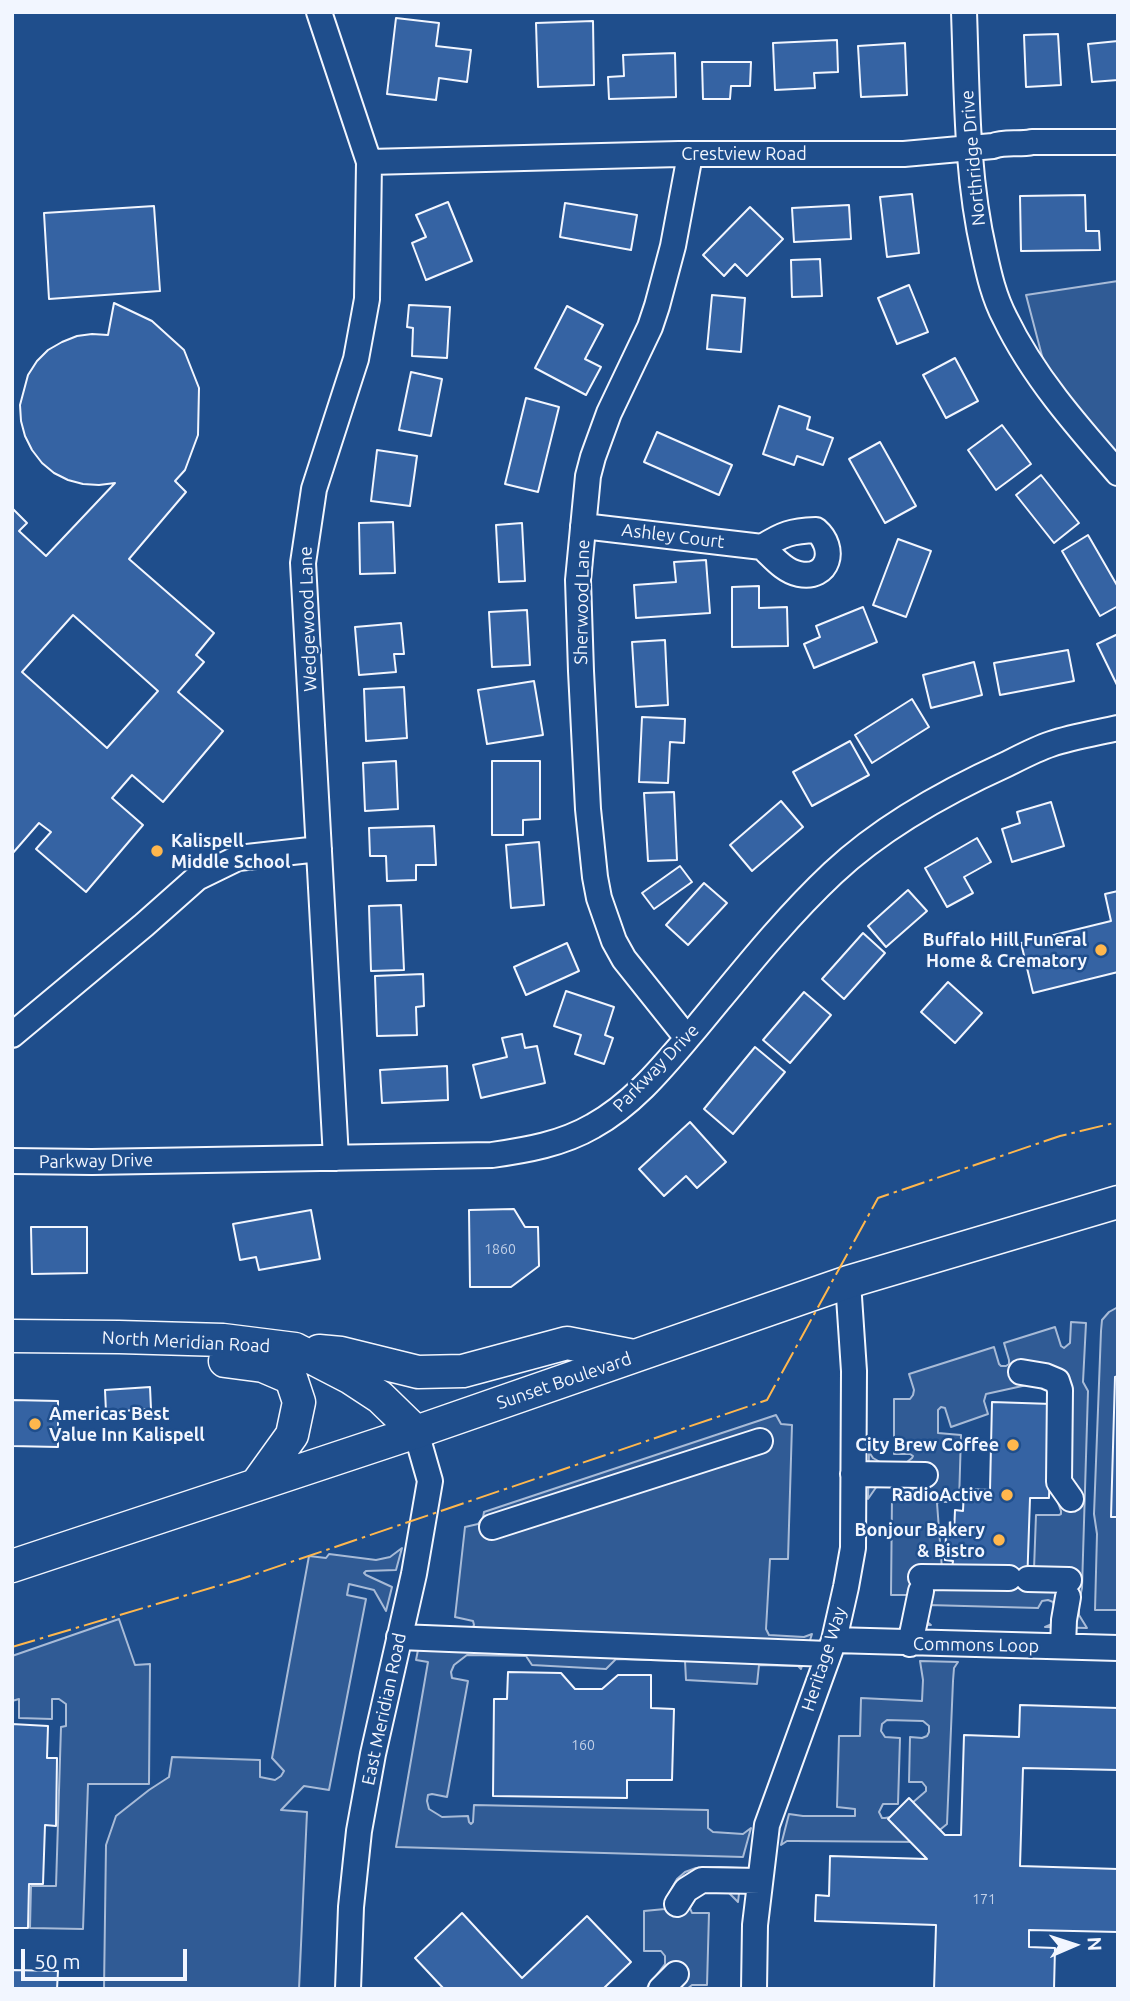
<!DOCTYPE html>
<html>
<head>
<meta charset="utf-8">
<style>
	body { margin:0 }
	#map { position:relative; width:1130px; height:2001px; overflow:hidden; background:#1f4e8c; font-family:Ubuntu,sans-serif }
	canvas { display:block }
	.frame { position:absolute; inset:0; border:14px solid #f2f6ff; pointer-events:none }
	.north { position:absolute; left:1039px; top:1910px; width:70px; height:70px; -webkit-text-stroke:5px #1f4e8c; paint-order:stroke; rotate:87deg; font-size:19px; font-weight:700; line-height:28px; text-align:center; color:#f2f6ff }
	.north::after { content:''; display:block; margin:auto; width:24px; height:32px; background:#f2f6ff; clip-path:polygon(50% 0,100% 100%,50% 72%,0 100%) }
	.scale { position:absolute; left:21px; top:1949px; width:166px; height:32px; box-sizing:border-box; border:4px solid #f2f6ff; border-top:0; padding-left:9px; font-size:21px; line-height:24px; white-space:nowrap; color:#f2f6ff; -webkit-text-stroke:5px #1f4e8c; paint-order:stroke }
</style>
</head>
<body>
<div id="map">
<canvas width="1130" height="2001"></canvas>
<div class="frame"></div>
<div class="north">N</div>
<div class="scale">50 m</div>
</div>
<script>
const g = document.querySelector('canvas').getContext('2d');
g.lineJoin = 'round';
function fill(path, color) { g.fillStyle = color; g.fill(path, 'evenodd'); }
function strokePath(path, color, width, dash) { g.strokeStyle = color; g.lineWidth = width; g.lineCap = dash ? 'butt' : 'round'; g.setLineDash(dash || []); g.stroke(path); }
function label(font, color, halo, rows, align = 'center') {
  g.font = font + ' Ubuntu,sans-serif'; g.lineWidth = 5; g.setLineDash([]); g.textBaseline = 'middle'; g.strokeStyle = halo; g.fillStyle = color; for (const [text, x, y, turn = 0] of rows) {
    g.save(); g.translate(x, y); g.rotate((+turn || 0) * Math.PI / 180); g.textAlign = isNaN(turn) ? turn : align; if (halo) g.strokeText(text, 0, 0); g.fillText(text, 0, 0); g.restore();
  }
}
const built = new Path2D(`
	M1118,281V459L1047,375L1026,295Z
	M1118,1307V1610H1095L1097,1534L1094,1514L1101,1331L1102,1320L1109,1312Z
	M1071,1322L1086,1323L1083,1382L1088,1391L1082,1588L1079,1602V1615L1087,1628L1045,1627L1052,1624L1056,1616L1053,1602L1048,1600L1042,1601L1038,1608L928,1605L926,1621L931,1625L903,1624L911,1599L907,1595H891L892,1496L908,1497L912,1495L914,1491L909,1486H877L868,1499L869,1452L873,1458L880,1462H907L912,1458L913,1456L910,1454H894V1399H910L913,1395L914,1390L909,1374L994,1347L999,1364L1001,1366H1006L1009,1364V1360L1004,1343L1055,1327L1061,1346L1064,1348L1070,1343ZM1036,1383L1055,1391L1052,1486L1061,1511V1514L1059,1515H1036L1034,1569H942L937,1503L939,1502H959L961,1435L938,1433V1410L941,1407L945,1408L951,1427L988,1414L984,1401L986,1394Z
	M776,1415L781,1424L792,1425L788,1559H770L766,1629L769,1635L804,1637L812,1634L801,1669L798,1666L759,1665L757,1684L686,1680L685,1661L616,1659L606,1669L532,1665L526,1656L467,1655L454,1665L451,1672L452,1678L468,1681L447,1797L432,1794L428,1795L427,1801L429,1809L442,1817L468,1816L469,1822L471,1824L473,1822L474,1805L708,1810V1828L713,1832L743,1834L751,1828L743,1857L396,1847L428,1662L416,1660L423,1625L468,1630L472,1629L474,1625L473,1621L455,1617L465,1527L478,1524L483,1518L484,1512Z
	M402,1548L396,1570L366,1571L364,1573L366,1575L392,1587L386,1611L374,1590L349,1584L347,1595L366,1599L329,1790L304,1786L281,1810L307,1812L299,1989H104L106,1845L116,1816L149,1790L169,1777L172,1757L260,1760V1777L275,1780L281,1776L284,1771L272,1758L309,1556L326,1558L329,1554L376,1560L390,1557Z
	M119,1619L135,1665L150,1664L149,1784H88L83,1929L30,1928L31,1886H56L61,1727L66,1726V1704L59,1699H52V1719L19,1718V1699L12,1701V1656Z
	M920,1661L958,1662L954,1668L953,1681L947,1824L925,1842L795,1841H787L781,1845L789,1814L803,1816H855V1809L837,1807L839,1736H860L861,1698L922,1701L923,1680ZM887,1720L923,1721L929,1726V1732L927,1736L922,1738L910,1737L909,1782H922L926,1787V1791L897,1816L885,1818H882L879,1812L883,1804H898L900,1738L885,1737L881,1731L882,1724Z
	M719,1867L742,1868L738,1902L728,1892L714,1889L696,1896L690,1908L692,1913H709L707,1985H692L687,1989H646L665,1964V1956L661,1951H644V1911L665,1909L668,1895L677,1879L685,1872L696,1868Z`);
fill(built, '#305b95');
strokePath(built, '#a8bbd7', 2);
const building = new Path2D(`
	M396,18L439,23L436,46L471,50L467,82L439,78L436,100L387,94Z
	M593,21L594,85L538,87L536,23Z
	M1058,34L1061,85L1026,87L1024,35Z
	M837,40L838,72L814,73L815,88L775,90L773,43Z
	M1118,41V80L1092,82L1088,44Z
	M905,43L907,95L861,97L858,46Z
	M675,53L676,97L609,99L608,77L624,76L623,55Z
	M702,62H751L750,86H731L730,99H703Z
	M912,194L919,253L887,257L880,197Z
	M1085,195L1086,231H1099L1100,250L1021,251L1020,196Z
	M448,202L472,261L426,280L412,243L426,237L416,215Z
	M565,203L637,215L631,250L560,237Z
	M849,205L851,239L794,242L792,208Z
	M154,206L160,291L49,299L44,213Z
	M750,207L783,239L747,276L735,264L724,276L703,255Z
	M820,259L822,296L792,297L791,260Z
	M909,285L928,332L897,344L878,298Z
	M712,295L745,298L741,352L707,349Z
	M114,303L152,321L184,350L199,388L198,435L185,470L175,481L186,492L129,559L214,633L196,655L204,662L178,692L223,731L163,802L132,775L112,798L143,825L86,892L36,849L51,832L39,823L12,854V508L27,523L19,531L46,556L115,483L99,485L83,484L68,480L54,473L42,463L32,450L25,436L21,421L20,405L28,375L37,361L48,350L62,342L77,336L92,334L108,335ZM73,615L158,691L107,748L22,672Z
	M409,305L450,307L447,358L412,356L413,328L407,327Z
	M567,306L603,325L585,359L601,367L586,395L535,368Z
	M955,358L978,401L946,418L923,375Z
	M411,372L442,379L431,436L399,430Z
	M526,398L559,407L538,492L505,484Z
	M779,406L810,417L807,429L833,438L823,465L797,456L794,465L763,454Z
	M1002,425L1031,464L996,490L968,450Z
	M657,432L732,465L719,495L644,462Z
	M880,442L916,506L885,523L849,459Z
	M377,450L417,456L410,506L371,501Z
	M1041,475L1079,523L1054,543L1016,495Z
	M393,522L395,573L360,574L359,523Z
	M522,523L525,581L499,582L496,525Z
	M1088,535L1118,587V606L1100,616L1062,551Z
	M898,539L931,551L906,617L873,605Z
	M706,560L710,613L636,618L634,585L676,582L674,562Z
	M759,586V608L787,607L788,646L732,647V587Z
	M863,607L877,642L814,668L804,644L820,637L816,626Z
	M527,610L530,665L492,667L489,612Z
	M401,623L404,654H394L396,672L359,675L355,627Z
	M1118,634V687L1097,644Z
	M665,640L668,705L636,707L632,642Z
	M1068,650L1074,681L1000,695L994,663Z
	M974,662L982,695L931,708L923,675Z
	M534,681L543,735L487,744L478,690Z
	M404,687L407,738L366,741L364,689Z
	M912,699L929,727L872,763L855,735Z
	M642,717L685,719L684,743L670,742L668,783L639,782Z
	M850,741L869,775L812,806L793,772Z
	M396,761L398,809L365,811L363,763Z
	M492,761H540V819L523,820V835H492Z
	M674,792L677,860L648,861L644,793Z
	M781,801L803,827L752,871L730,845Z
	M1051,802L1064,846L1012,862L1002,829L1020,823L1017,812Z
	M434,826L436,865H416V880L387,881L386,856H370L369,828Z
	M977,838L991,862L964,877L973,893L947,907L925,868Z
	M539,842L544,905L511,908L506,845Z
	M680,866L692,882L654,909L642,893Z
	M704,883L727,903L688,945L666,925Z
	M908,890L927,911L886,947L868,926Z
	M1118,891V972L1033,993L1021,943L1111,921L1105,894Z
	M401,905L404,970L371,971L369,906Z
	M863,933L885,953L844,999L822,979Z
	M567,943L579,971L526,995L514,967Z
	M423,974L424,1006L416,1007L417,1035L377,1036L375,976Z
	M948,982L982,1013L955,1043L921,1012Z
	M566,991L614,1007L605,1035L613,1038L604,1064L575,1054L581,1035L554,1026Z
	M804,992L831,1015L790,1063L763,1040Z
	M522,1034L525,1048L537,1046L545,1083L481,1098L473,1065L507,1057L502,1038Z
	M755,1047L785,1072L733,1134L704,1109Z
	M447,1066L448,1100L382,1103L380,1070Z
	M690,1122L726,1162L697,1188L686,1176L664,1196L639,1169Z
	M514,1209L525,1227H538L539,1266L511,1287H470L469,1210Z
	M311,1210L320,1259L259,1270L256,1257L240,1260L233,1224Z
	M31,1227H87V1273L32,1274Z
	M1118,1376V1517H1111L1115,1377Z
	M150,1387L151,1409L106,1412L105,1390Z
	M12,1400L58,1401V1447L12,1446Z
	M992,1402L1052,1404L1049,1498H1030L1027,1586L952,1568L953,1561L945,1560L946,1534H954L955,1510L963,1511L964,1489L990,1490Z
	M508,1672L561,1673L575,1689H602L618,1675H651V1708L674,1709L672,1780H627V1798L493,1796L494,1699H507Z
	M1020,1705L1118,1708V1770L1023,1768L1020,1866L1118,1869V1932L1029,1930V1947L1055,1948L1054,1989H934L936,1925L815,1921L816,1895L829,1896L830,1856L927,1859L888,1819L909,1798L945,1835H961L964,1735L1019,1737Z
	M12,1724L48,1726L47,1758H57L56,1826L45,1825L43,1884H29L28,1928H12Z
	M462,1913L522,1978L587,1916L631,1962L603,1989H444L415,1958Z
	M12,1970L58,1971L57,1989H12Z`);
fill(building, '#3563a3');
strokePath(building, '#f2f6ff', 2);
const minor = new Path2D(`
	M319,12L369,162L367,299L356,359L314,489L303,563L336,1158
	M964,12C967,92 966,174 984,252C989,275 994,297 1005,318C1033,376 1076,425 1118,473
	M369,162L679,154H904L993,146C1005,141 1019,145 1032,142H1118
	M583,526L762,547
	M816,530C837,548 829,580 799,574C784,571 773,557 762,547C783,534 791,531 816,530Z
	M12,1035L144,925L197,878L238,858L319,849
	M687,1038L624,959L614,941L599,898L595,877L588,809L581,671L578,580L588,476L593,457L609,413L650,327L657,306L673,246L690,155
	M12,1161L92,1162L492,1155C527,1150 562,1144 593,1126C635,1103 666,1063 696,1028C740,975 783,920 833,873C883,826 945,792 1007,764C1021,757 1036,749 1051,744C1072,737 1096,733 1118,728
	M1021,1372L1045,1376L1057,1381L1060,1390L1059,1482L1071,1499
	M853,1474L925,1475
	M492,1527L760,1441
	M921,1577L1009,1578
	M1028,1579L1069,1580
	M399,1637L828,1654
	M834,1640L1118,1648
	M910,1644L921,1591
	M1063,1646L1064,1620L1068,1597
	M677,1904L686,1890L702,1880L760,1881
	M348,1989L351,1907L359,1831L373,1754L414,1574L430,1481L416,1432
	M661,1989L676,1974
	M754,1989L755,1925L767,1825L834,1640L846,1587L853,1548L854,1371L848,1282`);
const major = new Path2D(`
	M12,1336L119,1337L223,1340L295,1349L351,1378L380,1397L416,1432
	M319,1351L341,1353L418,1372L463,1371L567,1343L634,1356
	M225,1361L263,1366L291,1378L299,1402L292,1435L256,1485
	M12,1566L416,1432L848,1282L1118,1202`);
strokePath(minor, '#f2f6ff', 28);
strokePath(major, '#f2f6ff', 35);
strokePath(minor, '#1f4e8c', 24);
strokePath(major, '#1f4e8c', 32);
strokePath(new Path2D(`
	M12,1647L241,1579L767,1400L878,1198L1060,1136L1118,1122`), '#ffb74d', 2, [24, 5, 3.5, 5]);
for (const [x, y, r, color] of [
	[157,851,7,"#ffb74d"],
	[1101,950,7,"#ffb74d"],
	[35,1424,7,"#ffb74d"],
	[1013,1445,7,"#ffb74d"],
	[1007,1495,7,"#ffb74d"],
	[999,1540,7,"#ffb74d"]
]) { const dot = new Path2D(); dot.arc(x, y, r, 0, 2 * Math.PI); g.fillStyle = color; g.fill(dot); strokePath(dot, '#1f4e8c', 2.5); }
label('14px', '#c3d1e8', null, [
	["1860",500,1249],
	["160",583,1745],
	["171",984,1899]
]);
label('18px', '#f2f6ff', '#1f4e8c', [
	["Crestview Road",744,154],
	["Northridge Drive",973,158,-95],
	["Ashley Court",673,536,7],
	["Sherwood Lane",582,602,-89],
	["Wedgewood Lane",308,619,-92],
	["Parkway Drive",656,1068,-46],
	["Parkway Drive",96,1161,-1],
	["North Meridian Road",186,1342,3],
	["Sunset Boulevard",564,1381,-19],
	["Commons Loop",976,1645,1],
	["Heritage Way",824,1659,-72],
	["East Meridian Road",384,1709,-78]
]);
label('bold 18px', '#f2f6ff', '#1f4e8c', [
	["Kalispell",171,841,"left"],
	["Middle School",171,862,"left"],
	["Buffalo Hill Funeral",1087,940],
	["Home & Crematory",1087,961],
	["Americas Best",49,1414,"left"],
	["Value Inn Kalispell",49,1435,"left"],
	["City Brew Coffee",999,1445],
	["RadioActive",993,1495],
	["Bonjour Bakery",985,1530],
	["& Bistro",985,1551]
], 'right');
</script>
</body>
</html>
